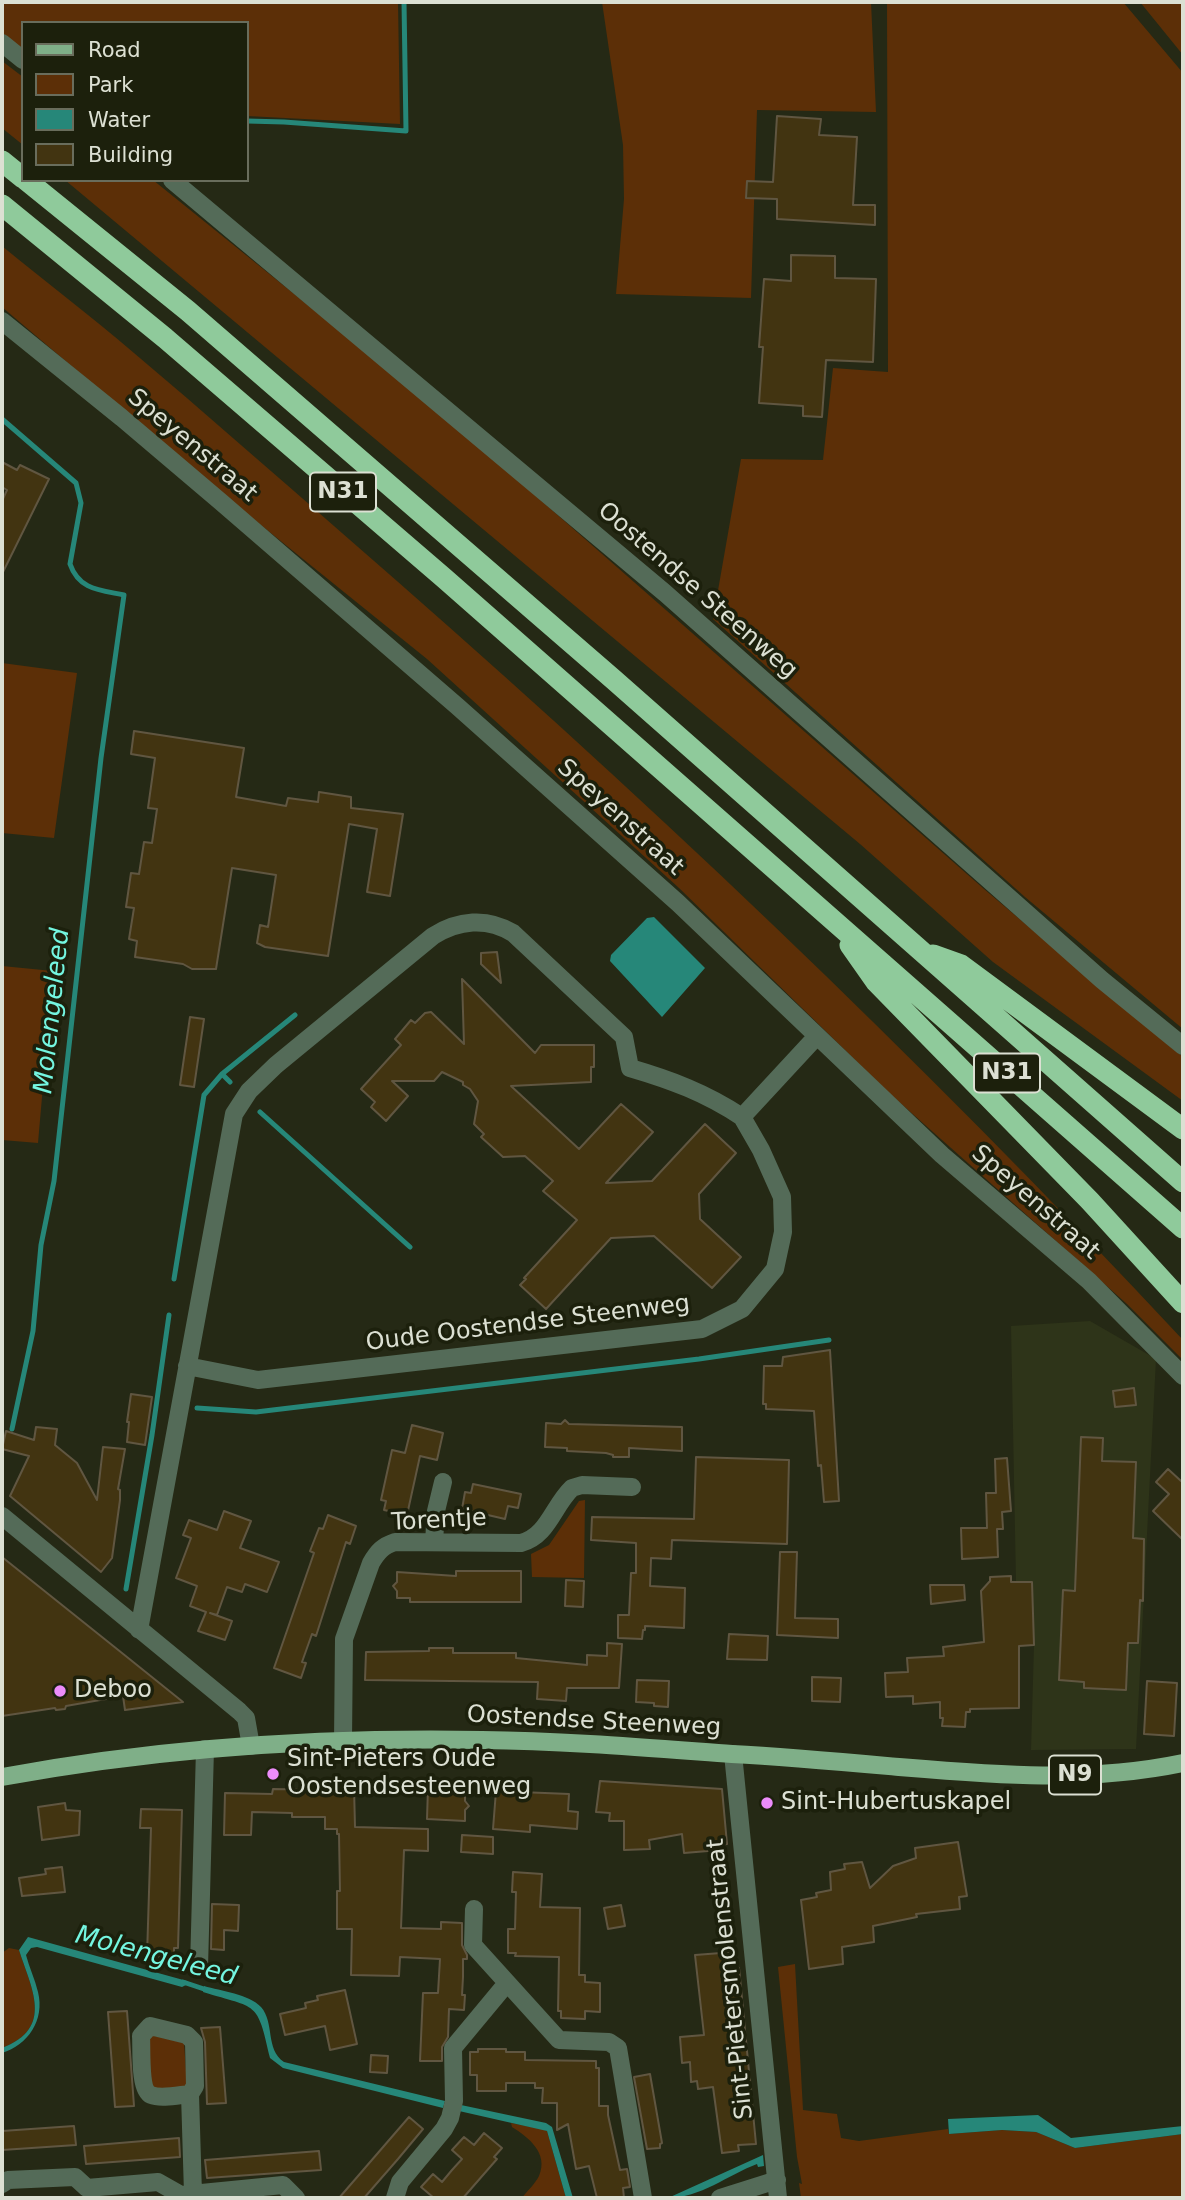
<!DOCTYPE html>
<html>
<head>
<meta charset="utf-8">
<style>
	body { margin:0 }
	#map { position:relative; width:1185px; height:2200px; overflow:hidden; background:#252915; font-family:"DejaVu Sans",sans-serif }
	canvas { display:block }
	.frame { position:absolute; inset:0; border:4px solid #dce0d3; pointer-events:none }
	.legend { position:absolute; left:21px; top:21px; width:228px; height:161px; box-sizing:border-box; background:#1c200c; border:2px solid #696d5c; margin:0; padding:9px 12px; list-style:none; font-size:21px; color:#dce0d3 }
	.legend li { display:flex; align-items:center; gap:14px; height:35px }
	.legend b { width:35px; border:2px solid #696d5c }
</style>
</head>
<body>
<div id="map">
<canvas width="1185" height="2200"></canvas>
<div class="frame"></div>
<ul class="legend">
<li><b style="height:9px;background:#7faf88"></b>Road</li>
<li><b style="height:19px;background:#5c2f07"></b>Park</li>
<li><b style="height:19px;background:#268779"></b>Water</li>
<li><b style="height:19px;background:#423411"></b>Building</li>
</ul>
</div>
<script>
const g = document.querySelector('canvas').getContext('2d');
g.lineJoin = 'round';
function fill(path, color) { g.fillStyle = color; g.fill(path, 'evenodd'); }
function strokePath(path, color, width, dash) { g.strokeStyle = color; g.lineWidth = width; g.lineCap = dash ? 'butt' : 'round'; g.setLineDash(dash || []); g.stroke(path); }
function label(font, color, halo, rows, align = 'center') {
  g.font = font + ' "DejaVu Sans",sans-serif'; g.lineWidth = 7; g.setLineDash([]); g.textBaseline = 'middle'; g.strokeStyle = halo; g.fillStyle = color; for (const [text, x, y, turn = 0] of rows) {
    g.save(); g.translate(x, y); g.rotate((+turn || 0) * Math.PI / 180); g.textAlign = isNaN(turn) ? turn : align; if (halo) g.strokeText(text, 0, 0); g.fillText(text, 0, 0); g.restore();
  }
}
fill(new Path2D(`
	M1090,1321L1156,1359L1136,1749L1031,1750L1034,1645L1032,1582H1016L1011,1326Z`), '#2e3419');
fill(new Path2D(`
	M2,2H398L400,124L247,116V23H23V51L2,34Z
	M602,2H871L876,112L757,110L751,298L616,294L624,199L623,145Z
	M887,2H1123L1183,73V1029L1025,897L713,619L741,459L823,460L833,368L888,372Z
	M1140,2H1183V55Z
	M2,61L23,77V145L2,128Z
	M65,180H153L439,411L984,889L1183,1057V1101L993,962L860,844Z
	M2,246C46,282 91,316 134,353C204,412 273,473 342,533C636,788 918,1055 1183,1340V1360L1127,1304L889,1093L679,888L427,659L215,488L2,307Z
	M2,663L77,673L54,838L2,833Z
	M2,966L53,971L38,1143L2,1140Z
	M585,1500L584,1578L532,1577L531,1554L549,1545L579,1501Z
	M9,1948L19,1950C31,1988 55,2028 2,2048V1953Z
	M795,1964L803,2110L837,2114L841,2138L859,2141L948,2129L949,2134L1002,2130L1036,2132L1075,2148L1183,2134V2198H801L799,2183L802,2184L797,2157L778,1967Z
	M151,2035L184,2043L187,2084C178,2093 162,2091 151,2086L148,2040Z
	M511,2123L542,2129L547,2131L566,2198H522C527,2191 535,2184 539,2176C549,2153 528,2137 512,2127Z`), '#5c2f07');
fill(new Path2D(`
	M654,917L705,968L662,1017L610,961L611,955L647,918Z
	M28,1937L187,1981L186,1985L182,1987L37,1947L31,1948L26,1955C29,1967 35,1979 38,1992C45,2020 28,2045 2,2053V2048C55,2028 31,1988 19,1950Z
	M204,1986C221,1991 249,1994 261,2007C275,2023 265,2049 284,2062L445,2101L443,2108L283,2068L270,2058C257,2000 258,2009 203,1992Z
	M461,2105L546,2123L552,2127L573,2198H566L547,2131L459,2111Z
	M1038,2115L1071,2138L1183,2126V2134L1075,2148L1036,2132L1002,2130L949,2134L948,2119Z
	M763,2155L764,2166L758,2167L757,2164C728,2175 700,2198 668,2198Z`), '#268779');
strokePath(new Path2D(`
	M247,121L284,122L406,131L404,2
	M2,419L76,483L81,503L70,564C79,590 100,590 124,595L101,758L54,1181L41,1245L33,1331L12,1429
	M230,1082L222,1074L295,1015
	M260,1112L410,1247
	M174,1279L204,1095L222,1074
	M197,1408L256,1412L699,1359L829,1340
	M126,1589L152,1435L169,1315
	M183,1982L210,1991`), '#268779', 5);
const building = new Path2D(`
	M777,116L821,119L819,135L857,137L853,205H875V225L777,219V199L746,198L747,181L773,182Z
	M791,255L835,256V278L876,279L873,362L826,360L822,417L803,416V406L759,403L763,347H759L764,279L791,281Z
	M2,462L17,470L20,465L49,479L2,574V501L7,490L2,487Z
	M134,731L244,748L236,797L286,806L288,798L318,802L319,792L351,797V808L403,814L390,896L367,892L377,829L349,824L328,956L265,947L257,943L260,925L268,927L276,875L232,868L216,969H192L183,964L135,957L137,941L129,939L134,908L126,907L131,873L139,874L144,842L152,843L157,809L148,808L155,758L131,754Z
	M497,952L501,983L481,964V953Z
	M462,979L535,1053L541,1045H594V1067H591V1082L511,1086L579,1149L621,1104L653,1132L606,1183L652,1181L705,1124L736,1153L699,1194L700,1219L741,1257L712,1288L654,1236L611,1238L546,1309L520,1285L526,1279L524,1278L577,1220L543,1191L553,1181L525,1156L503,1157L481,1137L484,1134L474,1124L478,1101L470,1089L463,1085V1082L442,1072L434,1081H392L408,1096L386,1121L371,1107L375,1102L361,1089L401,1045L395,1039L411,1020L415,1023L425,1013L431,1012L464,1044Z
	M190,1017L204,1019L194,1087L180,1085Z
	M830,1350L839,1501L824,1502L821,1465L818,1466L814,1411L766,1409V1404H763L764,1366H782L783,1357Z
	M1134,1388L1136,1405L1115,1407L1113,1391Z
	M131,1394L152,1397L145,1445L127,1442L129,1422H127Z
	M565,1420L569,1424L682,1427V1451L629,1448V1457H613V1455L606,1453L567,1451V1448L545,1447L546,1423L561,1424Z
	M412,1425L443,1433L437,1460L420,1456L407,1515L384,1510L386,1501L381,1500L392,1450L405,1453Z
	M36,1427L57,1429L55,1445L77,1463L97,1500L103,1447L125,1449L118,1489L120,1490V1500L112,1558L101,1572L10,1496L29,1456L2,1449L6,1431L34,1440Z
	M1081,1437L1103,1438L1102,1461L1136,1462L1133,1538L1144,1539L1143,1601L1140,1600L1138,1643H1128L1126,1690L1084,1688V1682L1059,1680L1063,1590L1075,1591Z
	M696,1457L789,1460L787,1544L672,1540L671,1559L651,1558L650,1586L685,1588L684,1628L645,1626V1630H643L642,1639L618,1638V1615H629L631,1573H636V1543L591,1540L592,1517L694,1519Z
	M1007,1458L1011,1511L1002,1512L1003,1529H997L998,1557L962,1559L961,1528H987L986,1493H996L995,1459Z
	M1168,1469L1181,1481L1183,1479V1540L1153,1511L1169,1494L1156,1482Z
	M473,1484L521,1494L518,1508L508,1506L505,1519L462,1509L465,1492L471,1493Z
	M224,1511L251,1521L240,1548L279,1562L267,1592L245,1584L242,1592L227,1587L217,1615L210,1613L232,1621L225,1640L198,1631L206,1612L190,1606L197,1586L176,1578L191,1538L183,1535L189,1520L217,1530Z
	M328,1515L356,1526L350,1544L346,1542L316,1636L312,1634L302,1662L306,1663L301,1678L274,1668L314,1553L310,1551L319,1528L323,1529Z
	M780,1552H797L795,1618L838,1619V1638L777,1635Z
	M2,1557L117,1649L183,1702L125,1710L123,1696L66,1706L65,1709L56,1710L55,1708L2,1716Z
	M456,1571H521V1602H410V1598H397V1591L393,1586L397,1582V1572L456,1576Z
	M1011,1576V1582H1032L1034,1645L1019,1646V1708L970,1709V1712H966L965,1727L942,1726L943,1718H940V1702L913,1704V1696L886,1697L885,1673L908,1672L907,1658L944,1656L943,1647L984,1642L981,1591L990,1581V1577Z
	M566,1580L584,1581L583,1607L565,1606Z
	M930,1585H964L965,1600L931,1604Z
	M729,1634L768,1636L767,1660L727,1659Z
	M607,1643L622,1644L619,1688H567L566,1701L537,1699L538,1682L365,1680L366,1652L429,1651V1648H453V1653H516V1658L587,1665V1655L607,1656Z
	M812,1677L841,1678L840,1702L812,1701Z
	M637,1680L669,1681L668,1707L654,1706V1703L636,1702Z
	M1147,1681L1177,1683L1174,1736L1144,1734Z
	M600,1781L722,1789L727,1844L708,1846V1851L684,1853L682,1834L649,1840L650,1849L624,1850V1821H609L610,1813L596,1812Z
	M325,1787H354L355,1827L428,1829V1851L404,1850L401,1928L441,1929V1922L462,1923V1945L467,1955V1959H463V1977L462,1995H465L464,2010L449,2009L448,2037L442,2047V2061H420L423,1993H438L440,1959L400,1957L399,1976L351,1975L352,1929H337V1891H340L339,1834H337V1829H325V1817H292V1813L252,1812L251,1835H224L225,1793L272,1794L273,1789L325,1790Z
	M428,1787L465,1789V1801L469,1806L465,1810V1821L427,1819Z
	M496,1791L569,1794L568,1811L578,1812L577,1829L530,1825V1832L493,1829Z
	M65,1803L66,1810L80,1811L79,1835L42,1840L38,1807Z
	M141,1809L182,1810L178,1948H174V1957L147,1956L151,1828H140Z
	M462,1835L493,1837V1854L461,1852Z
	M958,1842L967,1896L959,1897L960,1909L916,1914L917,1917L873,1926L874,1942L842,1947L843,1964L809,1969L801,1900L817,1897L816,1893L831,1890L830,1872L845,1869L844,1864L862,1862L870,1888L893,1866L916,1858L915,1848Z
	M62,1867L65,1892L22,1896L19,1878L46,1874L45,1869Z
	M513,1872L542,1874L540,1907L580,1908L579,1975H585V1982L600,1983V2012L585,2011V2019L561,2018V2011H558L559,1957L515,1956L516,1953H508V1929H515L516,1892H512Z
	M212,1904L239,1905L238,1931L224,1930V1950L211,1949Z
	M621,1905L625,1926L608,1929L604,1908Z
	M734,1952L736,1969L739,1968L756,2144L738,2145L739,2151L722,2153L713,2087L698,2089L697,2081L691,2082L690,2062L682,2063L680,2037L704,2035L695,1955Z
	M345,1990L357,2044L330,2050L325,2026L285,2035L280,2014L306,2008L305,2003L318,2000L317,1996Z
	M127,2011L134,2106L115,2107L108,2012Z
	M220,2027L226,2103L207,2104L205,2042L201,2028Z
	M478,2049H506V2052H525V2060L596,2061V2068H599V2106H608V2115L620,2170L627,2169L630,2187L623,2188L624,2198H597L589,2166L576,2169L568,2124L557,2130V2103H542L543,2088H535V2083H506V2091H477V2075H470V2052H478Z
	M371,2055L388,2056L387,2073L370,2072Z
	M650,2074L662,2143L660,2144V2148L647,2149L634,2077Z
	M409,2117L423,2129L398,2159L364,2198H339Z
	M74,2126L76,2145L2,2150V2131Z
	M484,2133L502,2148L494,2157L497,2159L463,2198H434L421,2187L433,2174L442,2182L452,2170L462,2159L452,2150L464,2137L474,2145Z
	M179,2138L180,2157L86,2164L84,2146Z
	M319,2151L321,2170L207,2178L205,2160Z`);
fill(building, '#423411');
strokePath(building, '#605641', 2);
strokePath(new Path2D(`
	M2,43L23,60
	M172,180L665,593L1102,980L1183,1046
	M2,321L122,418L221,502L457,706L678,903L942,1155L1089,1281L1183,1376
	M187,1366L258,1380L702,1329L742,1309L775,1269L783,1232L782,1197L761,1150L742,1117L817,1036
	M2,1516L239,1711L246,1718L251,1746
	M434,1542L436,1511L443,1482
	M139,1630L234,1114L249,1091L276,1065L433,936C458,920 487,917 513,933L624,1037L630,1068C671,1080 706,1093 742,1117
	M343,1741L344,1639L371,1563C378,1551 383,1546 395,1542L521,1543C548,1536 553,1506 572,1488L582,1485L632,1487
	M733,1754L778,2198
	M474,1909L473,1945L559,2040L609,2042L618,2048L643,2198
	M199,1967L205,1749
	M190,2094C179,2095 161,2099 151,2095C139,2090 142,2048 141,2036L150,2026L187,2035L194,2042L195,2086L190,2094L193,2194
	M2,2184L8,2180L75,2177L87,2188L158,2182L181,2195L283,2185L296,2198
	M395,2198L400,2182L444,2129L450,2118L454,2101L453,2048L507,1983
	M720,2198L777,2180`), '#546b58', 18);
strokePath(new Path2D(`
	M2,1777C160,1748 322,1737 482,1740C565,1741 649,1748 732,1754C788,1757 843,1762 899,1767C995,1775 1087,1783 1183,1763`), '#7faf88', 18);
strokePath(new Path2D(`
	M2,161L23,178
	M26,180L188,311L613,679L1183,1182
	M2,205L165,338L444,578L1183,1228
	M850,945L876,982L1090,1201L1183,1303
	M933,955L961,965L1183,1129`), '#8fca9b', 21);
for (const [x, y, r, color] of [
	[60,1691,7,"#ec8cfa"],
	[273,1774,7,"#ec8cfa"],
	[767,1803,7,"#ec8cfa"]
]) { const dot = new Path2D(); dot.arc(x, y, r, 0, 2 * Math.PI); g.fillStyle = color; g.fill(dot); strokePath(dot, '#1c200c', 2.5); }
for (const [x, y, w] of [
	[343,492,66],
	[1007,1073,66],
	[1075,1775,52]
]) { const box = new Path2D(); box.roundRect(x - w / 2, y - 19.5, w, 39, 5); g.fillStyle = '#1c200c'; g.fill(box); strokePath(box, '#dce0d3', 2); }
label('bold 23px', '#dce0d3', null, [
	["N31",343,492],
	["N31",1007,1073],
	["N9",1075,1775]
]);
label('24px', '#dce0d3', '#1c200c', [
	["Speyenstraat",192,446,40],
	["Oostendse Steenweg",697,591,41],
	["Speyenstraat",620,818,42],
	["Speyenstraat",1035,1203,41],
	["Oude Oostendse Steenweg",528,1324,-7],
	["Torentje",439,1521,-3],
	["Oostendse Steenweg",594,1722,3],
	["Sint-Pietersmolenstraat",731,1979,-96]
]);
label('24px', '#dce0d3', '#1c200c', [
	["Deboo",74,1691],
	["Sint-Pieters Oude",287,1760],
	["Oostendsesteenweg",287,1788],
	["Sint-Hubertuskapel",781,1803]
], 'left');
label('italic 26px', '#74f6e1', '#1c200c', [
	["Molengeleed",53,1011,-84],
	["Molengeleed",156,1957,15]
]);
</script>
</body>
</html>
